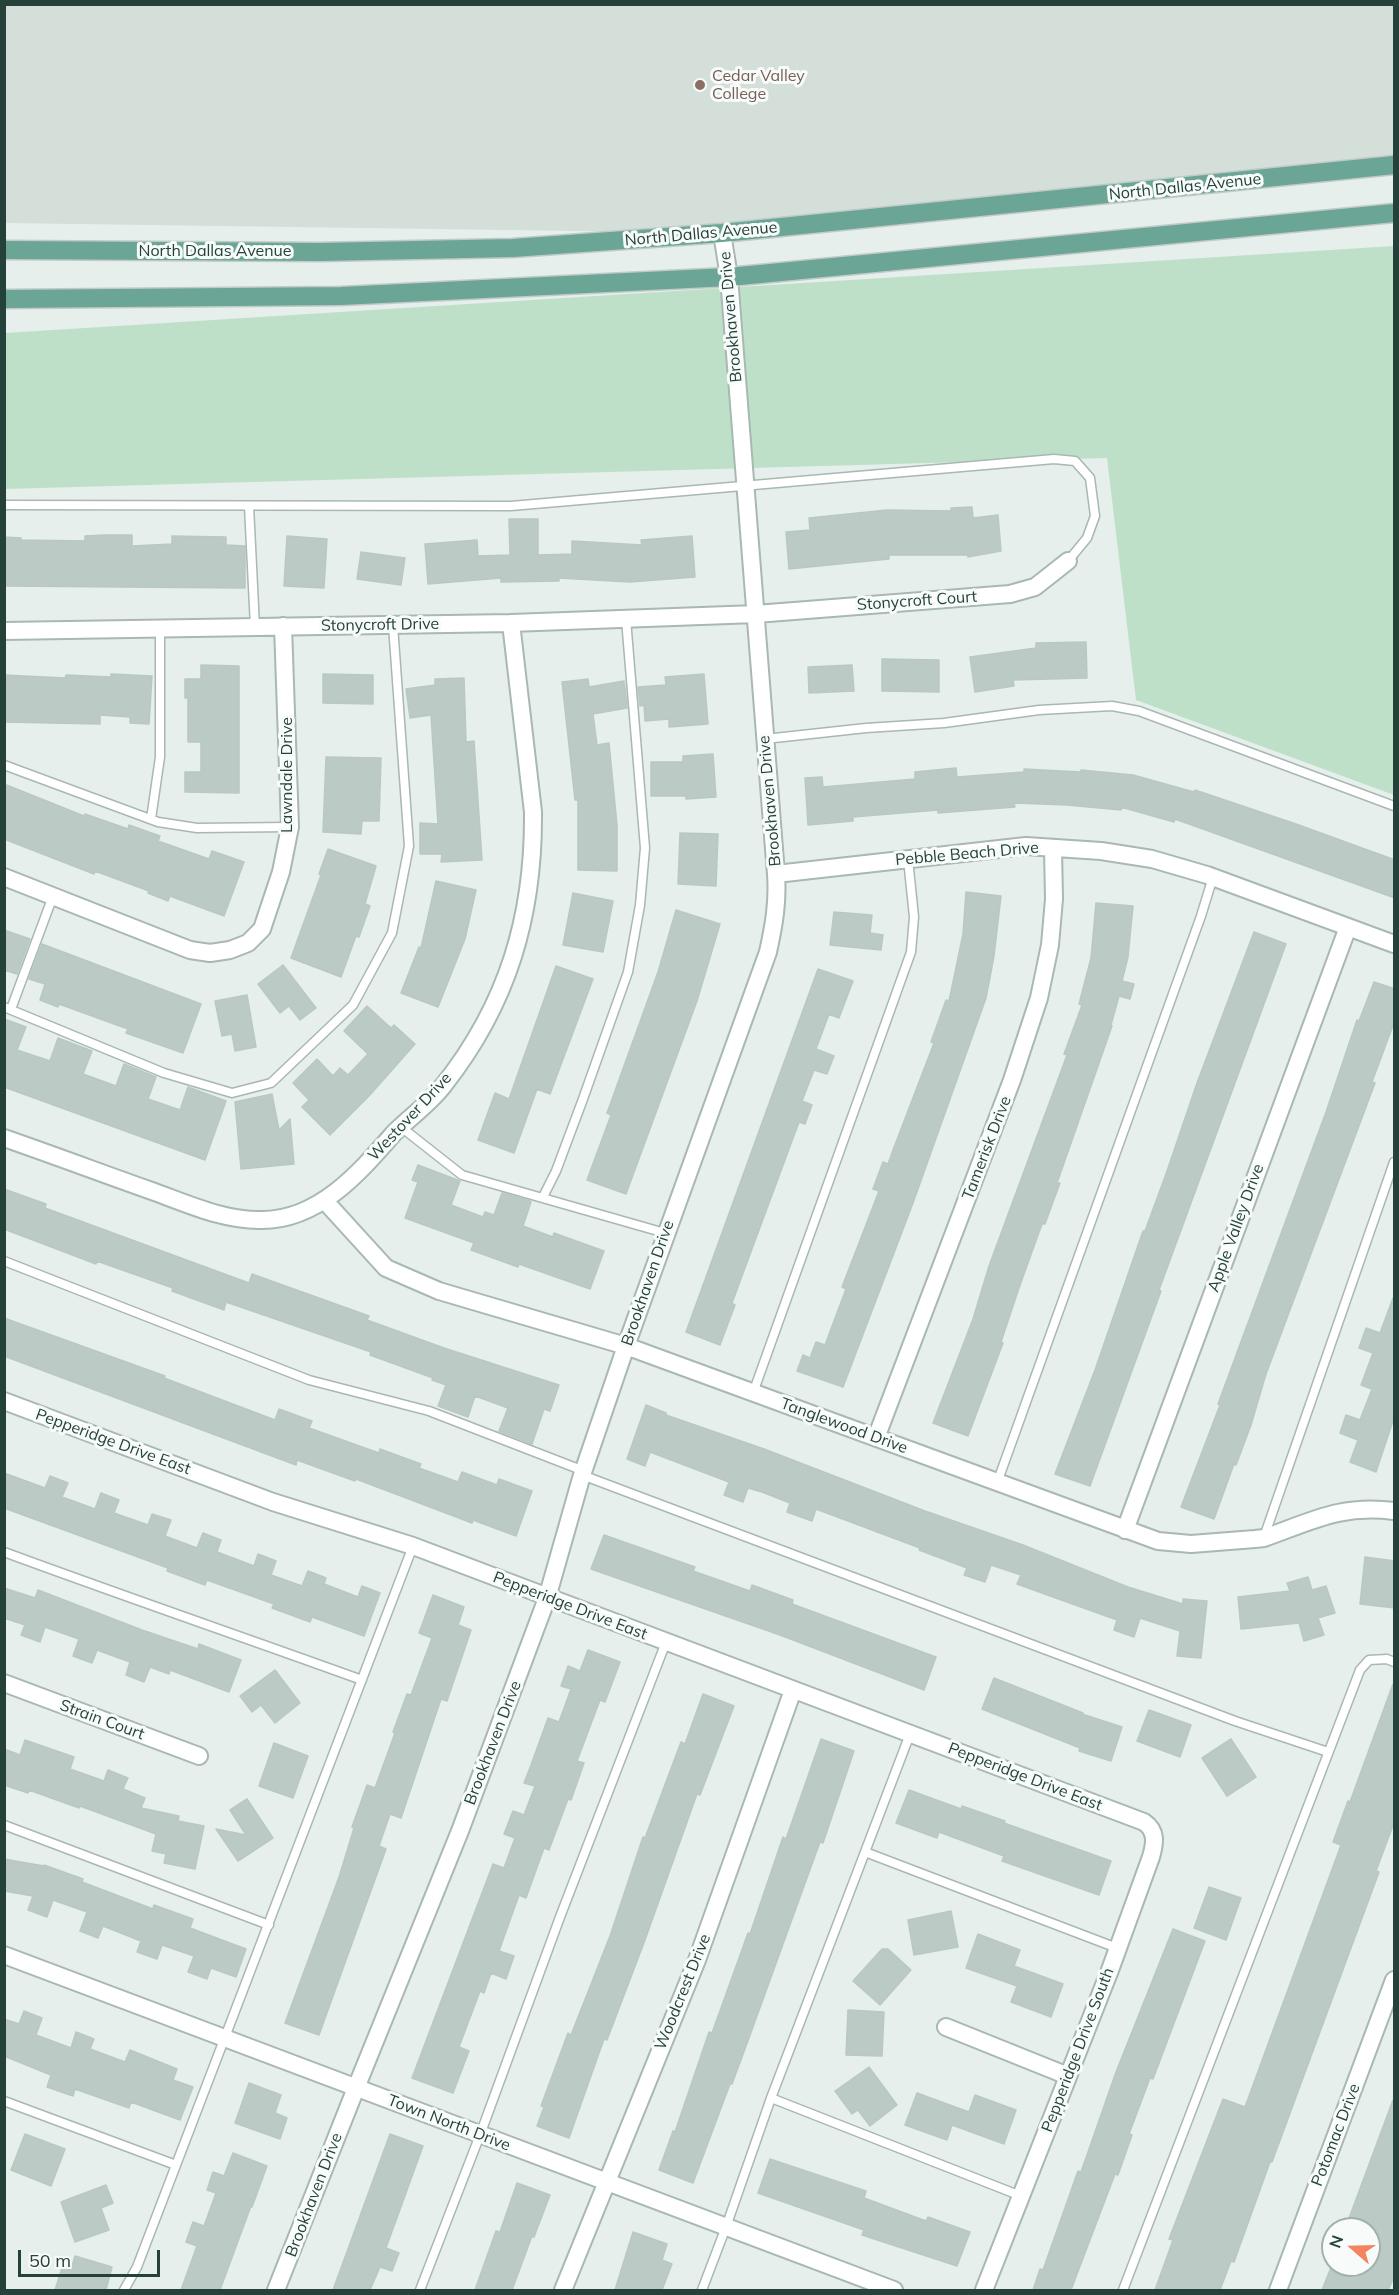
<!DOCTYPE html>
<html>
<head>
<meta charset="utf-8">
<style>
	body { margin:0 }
	#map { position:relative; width:1399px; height:2295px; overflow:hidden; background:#e6efeb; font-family:Mulish,sans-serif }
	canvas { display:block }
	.frame { position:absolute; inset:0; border:6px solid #24423a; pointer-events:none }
	.north { position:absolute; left:1321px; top:2217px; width:60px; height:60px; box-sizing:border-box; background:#f7fbf9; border:2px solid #a3b1ad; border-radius:50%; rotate:290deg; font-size:16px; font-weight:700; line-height:24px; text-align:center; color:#24423a }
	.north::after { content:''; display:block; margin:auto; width:21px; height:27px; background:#f4845f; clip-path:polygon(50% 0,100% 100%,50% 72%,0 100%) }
	.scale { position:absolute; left:18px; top:2250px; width:142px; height:27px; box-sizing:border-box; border:3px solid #24423a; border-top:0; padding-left:8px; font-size:18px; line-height:21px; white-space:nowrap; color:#24423a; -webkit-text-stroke:4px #f7fbf9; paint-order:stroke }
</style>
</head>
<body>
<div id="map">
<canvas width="1399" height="2295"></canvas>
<div class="frame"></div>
<div class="north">N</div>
<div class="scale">50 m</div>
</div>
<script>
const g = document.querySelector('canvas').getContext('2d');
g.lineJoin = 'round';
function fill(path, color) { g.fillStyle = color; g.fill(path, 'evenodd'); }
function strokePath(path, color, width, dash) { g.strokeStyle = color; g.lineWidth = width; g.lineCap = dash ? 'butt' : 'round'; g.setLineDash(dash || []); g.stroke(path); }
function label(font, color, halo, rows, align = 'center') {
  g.font = font + ' Mulish,sans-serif'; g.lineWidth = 6; g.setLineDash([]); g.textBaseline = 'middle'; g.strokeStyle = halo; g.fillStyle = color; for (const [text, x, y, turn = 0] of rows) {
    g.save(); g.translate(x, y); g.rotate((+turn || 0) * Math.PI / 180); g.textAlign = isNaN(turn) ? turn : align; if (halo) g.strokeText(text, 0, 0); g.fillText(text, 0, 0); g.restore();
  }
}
fill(new Path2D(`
	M5,5H1394V165L722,233L5,223Z`), '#d4dfda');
fill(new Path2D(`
	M1394,246V795L1136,700L1107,458L5,489V333Z`), '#bfe0c8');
const building = new Path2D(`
	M972,507L973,518L998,515L1001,551L968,557V555H889V559L789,569L786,532L810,530L809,518L887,510L951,511V508Z
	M509,519H538V555L572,554V541L642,545L641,540L692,536L695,577L630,582L559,578V581L501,582V578L428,584L425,544L477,540L478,556L510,555Z
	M105,535H132V546L172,544V536L226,537V545L245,546V588L4,586V537L21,538V540L85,541V536Z
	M287,536L327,539L324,588L284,586Z
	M361,552L405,558L401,585L357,579Z
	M1086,642L1087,678L1013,680L1014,686L975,692L970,657L1036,648V643Z
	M882,659L939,660V692L882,691Z
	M201,665L239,666V793L185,792V772H201V742H188V698H185V679H201Z
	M852,665L854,691L809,693L808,667Z
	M111,674L152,676L149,724L130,723V717L100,715V724L4,722V675L65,678L66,675L111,677Z
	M323,674L373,675V704L323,703Z
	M704,674L708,724L669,727V719L645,721L644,705L640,706L638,687L666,685L665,677Z
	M464,678L466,742L474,741L482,860L441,862L442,854H420V823L438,824L431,715L410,718L406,689L435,685V679Z
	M588,679L589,687L624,681L625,688L627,708L593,714L597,745L609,743L617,825V871L578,870V800H575L562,682Z
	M713,754L716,797L686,799V796H651V762H683V756Z
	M326,757L381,758L379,821H362L361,834L323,832Z
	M956,768L957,777L1024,772V769L1081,772V770L1133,775L1194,792L1195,790L1296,824L1395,860V898L1175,819L1174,822L1121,807V810L1067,805L1014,803L1015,807L938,813V810L853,817V821L808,825L805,778L822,777L823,787L915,779V772Z
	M4,784L84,816L85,814L128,829L129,825L160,836L158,841L209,859L212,851L244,862L224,916L170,896L168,901L148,893L149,891L95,871L94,874L4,839Z
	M680,833L718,834L716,886L678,884Z
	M328,849L376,866L365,904L370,906L359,937L356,936L341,977L291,958L321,875L319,874Z
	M436,881L476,890L465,939L438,1007L401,993L419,947L421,948Z
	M966,892L1001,896L994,956L986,998L913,1203L843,1387L797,1371L803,1355L810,1358L816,1342L825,1345L846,1289L842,1287L879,1191L873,1189L883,1162L888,1164L893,1150L934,1043L931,1042L946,1000L949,1001L963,934Z
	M573,893L613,901L603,952L563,945Z
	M1096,903L1133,906L1128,957L1122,981L1134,984L1130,999L1119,996L1111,1025L1112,1026L1057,1183H1060L1045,1224H1042L1019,1288L1001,1342L1003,1343L968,1436L933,1423L973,1319L989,1266L1067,1055L1064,1054L1082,1005L1079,1004L1091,958Z
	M676,910L720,924L697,1001L626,1194L587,1180L611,1115L607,1113L658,972Z
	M834,912L872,915L870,933L883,935L881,950L830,945Z
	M4,930L30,939L17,974L4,970Z
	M1254,932L1286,944L1159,1290L1161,1291L1090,1486L1055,1474L1095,1370L1143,1231H1145L1166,1174L1197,1083Z
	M42,944L201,1004L183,1053L126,1033L128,1029L59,1004L58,1007L40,1000L45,984L29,979Z
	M283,965L316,1008L300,1020L289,1006L280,1013L258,984Z
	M556,966L593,979L550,1094L537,1089L514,1153L478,1140L495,1093L509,1099Z
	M818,969L853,981L839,1018L829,1014L816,1049L834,1056L827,1074L814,1070L802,1101L812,1105L805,1124L799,1122L732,1303L735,1305L720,1345L686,1332Z
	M1374,982L1395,989V1020L1372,1082L1375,1083L1266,1374L1251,1425L1236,1465L1234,1464L1214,1519L1181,1507L1220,1405L1218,1404L1326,1112L1357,1020L1359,1021Z
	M247,995L256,1047L235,1051L232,1034L222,1036L215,1001Z
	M367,1006L391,1028L394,1025L415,1044L369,1096L330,1135L302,1107L309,1100L293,1083L317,1059L333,1076L340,1068L348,1075L368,1054L344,1031Z
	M4,1019L26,1027L17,1050L50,1061L58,1038L92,1051L83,1074L116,1086L124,1064L156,1077L148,1099L180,1110L188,1087L226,1101L205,1160L4,1087Z
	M272,1094L279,1130L290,1119L294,1164L241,1169L235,1102Z
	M418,1165L460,1181L451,1205L483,1217L485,1212L494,1215L502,1193L530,1201L531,1202L523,1226L553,1237L554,1233L604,1251L590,1289L519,1264L518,1267L471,1250L474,1243L405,1218L418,1182L412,1180Z
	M4,1189L46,1204L45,1208L249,1283L252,1274L369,1316L367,1320L444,1348L559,1385L550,1411L544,1409L532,1444L499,1431L508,1408L475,1396L468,1417L438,1406L446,1385L432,1380L433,1378L370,1355L371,1352L226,1302L224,1310L172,1291L173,1288L97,1261L96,1264L4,1229Z
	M1393,1298H1395V1415L1376,1472L1350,1462L1358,1440L1340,1433L1346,1415L1360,1420L1372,1389L1361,1385L1373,1353L1359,1348L1366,1328L1380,1333Z
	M4,1318L165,1376L164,1378L275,1420L279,1409L312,1421L309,1428L379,1453L380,1449L421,1464L419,1468L458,1482L462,1472L497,1485L499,1479L532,1491L516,1536L473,1520L472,1523L356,1479L355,1481L297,1460L296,1465L4,1356Z
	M646,1405L666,1413V1415L764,1449L925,1511L1023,1545L1128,1587L1183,1604V1599L1207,1601L1201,1658L1177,1656L1180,1631L1140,1618L1134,1637L1114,1630L1117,1620L1017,1584L1021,1575L991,1565L985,1582L964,1575L967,1568L919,1550L920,1548L816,1509L812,1521L787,1512L790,1503L762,1492L748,1488L743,1502L724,1495L729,1482L650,1452L645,1466L627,1459Z
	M4,1473L45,1488L50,1476L68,1483L62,1497L95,1509L101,1493L119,1500L114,1513L148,1525L152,1514L171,1520L165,1536L197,1548L203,1533L221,1540L217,1552L254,1566L258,1554L276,1561L271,1575L302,1586L308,1571L326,1578L324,1584L358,1597L362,1586L380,1593L364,1636L312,1617L310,1622L272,1608L274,1604L207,1580L205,1585L167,1571L168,1568L4,1508Z
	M604,1535L695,1567L693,1571L750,1591L752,1585L793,1600L792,1604L936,1657L924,1690L780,1635L591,1569Z
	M1365,1557L1395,1561V1608L1360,1604Z
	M1308,1577L1312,1590L1326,1586L1335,1613L1318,1618L1324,1635L1304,1641L1299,1623L1241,1629L1238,1597L1290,1591L1287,1583Z
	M4,1588L35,1598L38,1590L142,1630L198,1649L199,1644L241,1660L229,1692L170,1670L169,1674L150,1667L144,1682L126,1675L130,1662L97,1650L92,1663L73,1656L79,1639L45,1627L40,1642L21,1635L25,1625L4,1618Z
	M433,1595L464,1607L458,1625L471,1630L447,1701L441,1699L401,1818L390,1814L379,1846L386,1849L319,2035L285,2023L339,1877L354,1828L352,1827L367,1785L375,1788L395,1733L393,1732L407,1694L411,1695L432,1638L419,1633Z
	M588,1650L620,1662L605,1702L600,1700L577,1761L584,1763L571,1800L568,1799L549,1850L544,1848L526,1898L519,1895L499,1951L514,1956L506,1979L491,1973L484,1993L480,1991L459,2047L469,2051L453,2093L412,2078L493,1864L504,1868L515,1838L504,1834L513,1811L524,1815L535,1786L524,1783L531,1765L548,1718L559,1722L571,1689L561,1686L568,1666L580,1671Z
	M275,1670L300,1703L275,1723L261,1705L252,1712L240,1696Z
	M994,1678L1083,1713L1082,1714L1122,1727L1111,1761L1079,1751L1080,1748L982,1709Z
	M1393,1684H1395V1820L1376,1871L1379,1872L1272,2162H1270L1234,2262L1231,2261L1220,2290H1155L1173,2240L1169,2239L1223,2099L1245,2107L1341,1845L1333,1842L1348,1801L1350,1802Z
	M703,1694L734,1706L700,1795L697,1794L645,1940L607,2040L604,2039L569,2138L537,2126L544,2107L541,2106L568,2033L571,2035L610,1936L643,1837L645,1838L681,1742L685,1744Z
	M1149,1710L1191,1725L1180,1757L1137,1741Z
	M821,1739L854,1751L823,1843L820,1842L749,2038L732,2084H730L693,2183L659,2170L673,2131L675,2132L709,2032L712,2033L748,1933L750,1934L783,1837L786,1839Z
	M1231,1739L1256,1777L1227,1796L1202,1758Z
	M25,1740L74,1757L70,1769L104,1781L108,1770L128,1778L123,1789L145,1798L141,1808L179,1816L178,1821L204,1826L195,1869L164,1863L166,1854L152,1851L156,1834L80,1806L79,1808L29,1790L28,1793L4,1785V1749L20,1755Z
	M274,1743L308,1756L293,1798L259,1786Z
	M909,1790L961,1809L962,1806L1005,1821L1004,1823L1111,1861L1099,1895L1002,1861L1004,1856L939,1832L937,1838L896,1823Z
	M247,1799L273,1838L238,1861L216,1829L246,1835L230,1810Z
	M4,1859L44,1866V1865L83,1879L82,1882L153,1909L154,1905L193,1919L190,1928L246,1949L236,1977L211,1968L207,1979L188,1972L194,1956L162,1945L157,1959L137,1952L141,1941L103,1926L98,1938L80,1931L87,1912L53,1900L47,1917L28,1910L33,1896L4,1891Z
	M1209,1887L1241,1898L1226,1940L1194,1928Z
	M951,1911L958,1947L914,1955L908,1920Z
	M1173,1929L1205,1941L1153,2079L1150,2078L1129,2134L1132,2135L1118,2175L1115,2174L1071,2290H1033L1040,2269L1043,2270L1078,2171L1081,2172L1116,2072Z
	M978,1934L1020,1950L1014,1966L1063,1984L1051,2017L1011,2002L1017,1986L966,1968Z
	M882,1949H888L911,1970L880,2005L853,1981Z
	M848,2010L884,2012L882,2056L846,2055Z
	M24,2011L42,2018L36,2035L71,2048L76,2032L94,2039L90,2049L125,2062L130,2050L177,2069L173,2080L193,2087L180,2120L131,2102L129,2108L75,2089L73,2096L47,2087L51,2075L4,2056V2019L19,2024Z
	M869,2067L897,2105L870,2126L858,2110L852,2114L835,2091Z
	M249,2083L281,2095L275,2113L287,2118L280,2139L235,2123Z
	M917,2093L969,2112L975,2095L1016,2110L1004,2144L952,2125L947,2140L905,2125Z
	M1393,2100H1395V2275L1388,2290H1322L1332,2265H1351L1369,2272V2229H1345Z
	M25,2134L65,2149L51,2186L11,2170Z
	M390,2134L423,2146L386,2248L399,2253L392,2271L380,2267L370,2290H333Z
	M233,2153L267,2166L252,2207L251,2206L220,2290H181L197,2246L186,2242L193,2222L204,2226L216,2193L207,2190L213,2172L224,2176Z
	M770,2159L866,2191L864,2198L926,2221L928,2217L970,2232L957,2266L862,2235L864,2230L758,2193Z
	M517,2183L550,2195L534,2237L532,2236L512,2290H475L496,2231L500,2232Z
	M106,2185L113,2203L101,2208L109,2230L75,2242L61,2202Z
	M633,2232L667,2244L662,2260L672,2264L662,2290H615Z
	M75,2256L112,2267L106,2290H55L62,2268L71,2270Z`);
fill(building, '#bbcac4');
strokePath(building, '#b8c9c2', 1.5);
const service = new Path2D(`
	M4,505L511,506L1054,459L1075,461L1090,478L1095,516L1087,538L1068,561
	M249,506L255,627
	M765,739L866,728L944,723L1039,710L1112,706L1139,711L1394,806
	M4,765L158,822L197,828L290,827
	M151,819L160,757V628
	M4,1007L164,1073L232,1093L271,1083L353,1005L392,933L409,846L393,625
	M11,1009L53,896
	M401,1127L462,1175L665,1233
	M543,1197L556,1171L583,1099L628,972L640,905L645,848L626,619
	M4,1261L309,1380L429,1411L584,1471
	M753,1393L911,952L914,917L908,859
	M582,1475L1235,1721L1328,1752
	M997,1483L1201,916L1213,877
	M1264,1537L1394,1162
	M4,1552C123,1596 243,1637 362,1680
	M910,1734L865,1852L1117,1948
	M4,1825L269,1925
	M771,2098L1021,2196
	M4,2101L176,2165
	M124,2290L137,2267L413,1546
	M420,2290L480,2135L560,1917L666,1642
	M702,2290L726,2227L771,2098L865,1852
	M1123,2290L1360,1670L1369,1660L1387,1659L1394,1662`);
const minor = new Path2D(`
	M4,631L511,623L756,614L1010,594L1035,587L1068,561
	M776,874L1026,846L1101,851L1152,859L1207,875L1394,944
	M4,877L190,950L210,953L230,950L248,943L262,929L281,872L290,827L283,626
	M4,1138C53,1155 101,1173 149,1190C186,1203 223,1221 262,1220C319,1220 360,1172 394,1133C410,1117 429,1104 443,1086C508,1004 534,916 533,812L511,623
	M324,1200L386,1268L439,1291L626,1346L1158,1541L1191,1544L1255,1539L1264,1538C1312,1521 1342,1504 1394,1511
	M4,1401L273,1502L413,1546L1144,1822C1157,1831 1155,1843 1151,1857L1110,1970L984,2290
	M876,1438L1012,1080L1039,998L1050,945L1054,899L1053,848
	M1125,1530L1348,927
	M4,1683L199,1756
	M4,1955L894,2290
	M946,2027L1068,2076
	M276,2290L356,2088L460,1831L547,1598L582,1475L626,1346L768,952C774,925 778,902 776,874L729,277L722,233
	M563,2290L697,1960L793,1690
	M1278,2290L1394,1980`);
const primary = new Path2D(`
	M4,250L320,252L513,248L722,233L1394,165
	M4,299L341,296L729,277L1394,213`);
strokePath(service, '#a8b8b2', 11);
strokePath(minor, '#a8b8b2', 20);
strokePath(primary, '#c2cac8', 21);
strokePath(service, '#fff', 8);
strokePath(minor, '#fff', 16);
strokePath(primary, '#6aa596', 18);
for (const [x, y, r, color] of [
	[700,85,6,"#8d6e63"]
]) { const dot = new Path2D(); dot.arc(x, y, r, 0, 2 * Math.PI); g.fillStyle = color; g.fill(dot); strokePath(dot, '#f7fbf9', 2); }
label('16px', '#785e54', '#f7fbf9', [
	["Cedar Valley",712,76],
	["College",712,94]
], 'left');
label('16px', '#24423a', '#f7fbf9', [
	["North Dallas Avenue",1185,187,-6],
	["North Dallas Avenue",701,234,-5],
	["North Dallas Avenue",215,251],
	["Brookhaven Drive",731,317,-95],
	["Stonycroft Court",917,601,-4],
	["Stonycroft Drive",380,625,-1],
	["Lawndale Drive",287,775,-90],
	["Brookhaven Drive",770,801,-95],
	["Pebble Beach Drive",967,854,-5],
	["Westover Drive",410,1117,-47],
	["Tamerisk Drive",987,1148,-69],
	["Apple Valley Drive",1236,1228,-70],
	["Brookhaven Drive",648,1283,-71],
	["Tanglewood Drive",844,1426,20],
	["Pepperidge Drive East",113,1442,20],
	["Pepperidge Drive East",570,1606,21],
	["Strain Court",102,1720,20],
	["Brookhaven Drive",493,1743,-69],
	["Pepperidge Drive East",1025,1777,21],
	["Woodcrest Drive",683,1992,-68],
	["Pepperidge Drive South",1078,2050,-69],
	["Town North Drive",449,2123,21],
	["Potomac Drive",1336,2135,-69],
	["Brookhaven Drive",314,2195,-69]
]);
</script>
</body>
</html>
